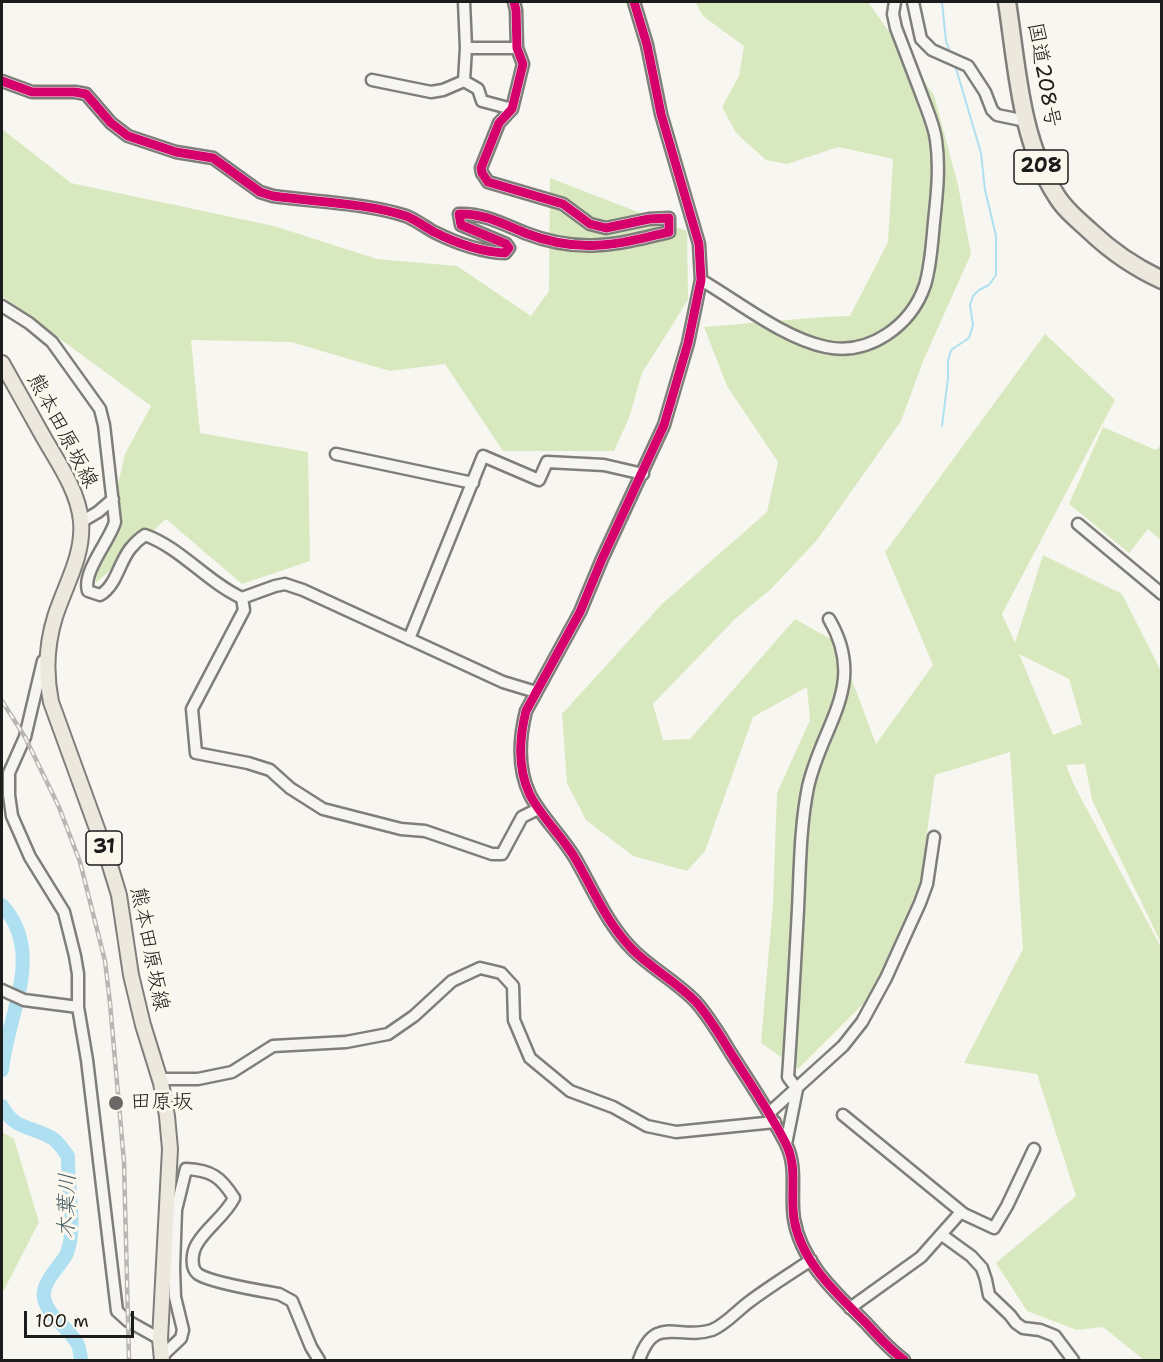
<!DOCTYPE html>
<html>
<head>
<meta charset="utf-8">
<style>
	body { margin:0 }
	#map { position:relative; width:1163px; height:1362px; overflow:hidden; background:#f8f6f0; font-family:"Shantell Sans",sans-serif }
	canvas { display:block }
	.frame { position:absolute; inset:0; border:3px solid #1c1c1c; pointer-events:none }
	.scale { position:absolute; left:24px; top:1311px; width:110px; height:27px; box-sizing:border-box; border:3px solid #1c1c1c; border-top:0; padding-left:8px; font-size:18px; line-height:21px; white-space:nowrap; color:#1c1c1c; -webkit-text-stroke:4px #fbf7ec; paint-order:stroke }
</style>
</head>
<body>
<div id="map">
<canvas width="1163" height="1362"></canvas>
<div class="frame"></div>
<div class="scale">100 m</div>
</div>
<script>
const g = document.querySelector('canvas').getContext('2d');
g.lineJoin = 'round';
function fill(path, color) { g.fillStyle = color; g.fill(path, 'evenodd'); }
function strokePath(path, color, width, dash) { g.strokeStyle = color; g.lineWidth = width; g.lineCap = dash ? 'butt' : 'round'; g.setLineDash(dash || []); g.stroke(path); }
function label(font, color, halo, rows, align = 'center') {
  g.font = font + ' "Shantell Sans","Klee One",sans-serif'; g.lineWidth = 6; g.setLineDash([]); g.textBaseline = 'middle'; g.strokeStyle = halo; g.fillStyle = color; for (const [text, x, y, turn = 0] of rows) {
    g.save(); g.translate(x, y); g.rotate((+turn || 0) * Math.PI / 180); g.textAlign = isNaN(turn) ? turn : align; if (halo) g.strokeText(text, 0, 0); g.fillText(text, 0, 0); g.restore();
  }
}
fill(new Path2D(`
	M695,2H868L934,95L958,185L971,254L924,359L901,421L817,540L771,589L735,619L653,704L663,740L690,739L795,619L838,643L876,744L933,665L885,552L1045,334L1115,400L1002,614L1015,643L1043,555L1122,594L1160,669L1161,943L1092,800L1085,764L1066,765L1074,785L1161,947V1360H1144L1103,1327L1077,1330L1027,1311L996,1263L1076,1196L1037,1074L964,1063L1023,949L1010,752L935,775L920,884L870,997L798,1069L761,1043L773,903L777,793L810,720L807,687L753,717L705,851L687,871L633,856L586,820L567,783L562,714L662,604L767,512L778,462L727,386L704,327L823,317L850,316L888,242L893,159L838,147L787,164L766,160L736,133L722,107L739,76L744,46L703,16ZM1019,654L1069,679L1082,724L1053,735Z
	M2,129L71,183L274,226L377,259L457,266L531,316L549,291L550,178L687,231L688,300L642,373L629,418L614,451H503L445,364L390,371L291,342L191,340L200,433L308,452L310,561L242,584L166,519L95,584L125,454L151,406L2,296Z
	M1103,427L1156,450L1161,445V540L1148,529L1129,553L1069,504Z
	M2,1132L14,1139L39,1222L2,1294Z`), '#d9e9bf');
strokePath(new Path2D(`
	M942,2L946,41L951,54
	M942,426L948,378V361L951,350L969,338L973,325L970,305L973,296L979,290L989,285L996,275V236L985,190L981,153L955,65`), '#aee0f1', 2);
strokePath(new Path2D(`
	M2,905C46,953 7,1015 2,1070
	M2,1106C14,1130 32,1126 52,1138C59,1142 63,1150 68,1156C67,1184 77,1228 67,1253C61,1266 41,1282 44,1298C48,1317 68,1327 77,1343C80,1347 80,1355 81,1360`), '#aee0f1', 14);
const minor = new Path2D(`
	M464,2L466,48H517
	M634,2L647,45L661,114L699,244L701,280L688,343L664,425L602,559L580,612L526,711C519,739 517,768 530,795C542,818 562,836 575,858C593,889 607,924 633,950C652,969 677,982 696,1002C711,1019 722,1039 734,1058C752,1086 771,1114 786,1144C798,1168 790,1193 794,1219C801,1262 836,1293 865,1322C877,1335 889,1349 904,1360
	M913,2L921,39L932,50L968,66L985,92L992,110L997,115L1026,121
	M372,80L431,92L443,90L464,81L466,48
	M2,81L32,92H75L86,94L111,123L128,136L176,152L213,158L260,192L273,196C315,202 366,203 406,216C416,220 425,227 434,232C456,243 480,252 505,253L509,248L506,244L461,225L459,214C483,213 503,224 525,233C579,254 615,245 669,232V218L649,219L606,228L590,224L563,204L488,182L482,173L481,168L499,123L512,109L523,64L517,48L516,10L514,2
	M464,81L478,89L482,101L512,109
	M701,280C739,302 783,338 826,347C869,356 911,326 925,285C931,265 932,242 934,222C937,194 940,167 936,140C934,125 927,110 922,96C913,73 905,51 896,28L893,14L895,2
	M2,306L29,323L52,342L100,409L104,425L115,522C109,542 82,572 88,591L100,595C116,586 119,563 130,549C134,544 139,539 145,535C181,548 207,582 242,598
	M336,454L473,483
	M81,522L98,512L113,499
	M1078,524L1162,594
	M242,598L244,610L192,709L196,753L248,763L270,770L290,788L323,809L401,829L425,831L492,854H502L522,817L538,809
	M242,598L275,586L285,584L303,590L503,682L536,692
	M409,639L483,456L539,480L547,462L604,465L643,474
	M43,661L25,737L9,773V795L12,816L30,857L64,912L75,956L78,974V1007L87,1060L117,1311L128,1321L160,1339
	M2,990L24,1000L78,1007
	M159,1079H198L232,1072L273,1046L346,1042L388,1034L414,1016L452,981L480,968L501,973L513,986L514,1020L530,1058L570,1091L613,1107L647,1126L676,1132L775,1122
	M769,1113L843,1046L862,1022L886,978L920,903L927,884L934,837
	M843,1115L964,1214L994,1228L1007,1206L1034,1149
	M786,1144L797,1089L788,1077C792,1021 795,965 798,909C800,868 800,827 808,787C822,724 868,685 829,619
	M942,1235L971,1256L982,1268L986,1280L989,1295L1010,1315L1016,1323L1023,1328L1040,1330L1055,1336L1073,1360
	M850,1308L921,1257L961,1212
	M161,1357L181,1338L183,1330L175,1297L174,1268L176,1210L186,1169C211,1170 221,1177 234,1198C225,1216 207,1227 197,1244C192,1252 190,1268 198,1274C211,1283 262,1291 279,1294L292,1301L311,1347L319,1360
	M639,1360C655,1313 679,1341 712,1330C725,1325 738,1310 749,1302C769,1287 790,1274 811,1260`);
const major = new Path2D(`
	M2,363C16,388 30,413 44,438C59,464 78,491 81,521C84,556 65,585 55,617C46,646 45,672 51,702L108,859L119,895L131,975L143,1025L161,1083L167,1116L170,1149L160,1339L162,1360`);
const highway = new Path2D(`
	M1007,2C1017,65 1020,140 1056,195C1064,209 1078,220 1090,231C1112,252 1134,267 1162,280`);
strokePath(minor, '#7f7e7b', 15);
strokePath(major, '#7f7e7b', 18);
strokePath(highway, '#7f7e7b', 21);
strokePath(minor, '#f6f5f1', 10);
strokePath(major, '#ede8dd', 14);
strokePath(highway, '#ede8dd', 16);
const rail = new Path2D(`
	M2,701L25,737L59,807L80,862L105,961L110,1003L124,1162L129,1360`);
strokePath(rail, '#b7b6b4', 4.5);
strokePath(rail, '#fbf7ec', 2, [7]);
strokePath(new Path2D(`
	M634,2L647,45L661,114L699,244L701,280L688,343L664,425L602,559L580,612L526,711C519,739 517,768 530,795C542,818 562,836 575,858C593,889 607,924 633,950C652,969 677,982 696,1002C711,1019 722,1039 734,1058C752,1086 771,1114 786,1144C798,1168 790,1193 794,1219C801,1262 836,1293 865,1322C877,1335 889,1349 904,1360
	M2,81L32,92H75L86,94L111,123L128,136L176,152L213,158L260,192L273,196C315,202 366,203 406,216C416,220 425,227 434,232C456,243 480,252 505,253L509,248L506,244L461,225L459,214C483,213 503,224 525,233C579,254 615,245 669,232V218L649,219L606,228L590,224L563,204L488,182L482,173L481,168L499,123L512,109L523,64L517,48L516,10L514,2`), '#d6006c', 9);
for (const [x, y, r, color] of [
	[116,1103,8,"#696866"]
]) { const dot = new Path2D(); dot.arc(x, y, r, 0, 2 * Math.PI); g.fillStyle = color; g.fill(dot); strokePath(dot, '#fbf7ec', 2); }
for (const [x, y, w] of [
	[1041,167,54],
	[104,848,36]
]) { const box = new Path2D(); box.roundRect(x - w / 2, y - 17, w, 34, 4.5); g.fillStyle = '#fbf7ec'; g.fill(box); strokePath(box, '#1c1c1c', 1.5); }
label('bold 20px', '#1c1c1c', null, [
	["208",1041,167],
	["31",104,848]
]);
label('21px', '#1c1c1c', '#fbf7ec', [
	["国道208号",1043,75,80],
	["熊本田原坂線",62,431,62],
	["熊本田原坂線",149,949,79]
]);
label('21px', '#1c1c1c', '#fbf7ec', [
	["田原坂",130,1103]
], 'left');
label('italic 22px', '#445d67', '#fbf7ec', [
	["木葉川",68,1206,-89]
]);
</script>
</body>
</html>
